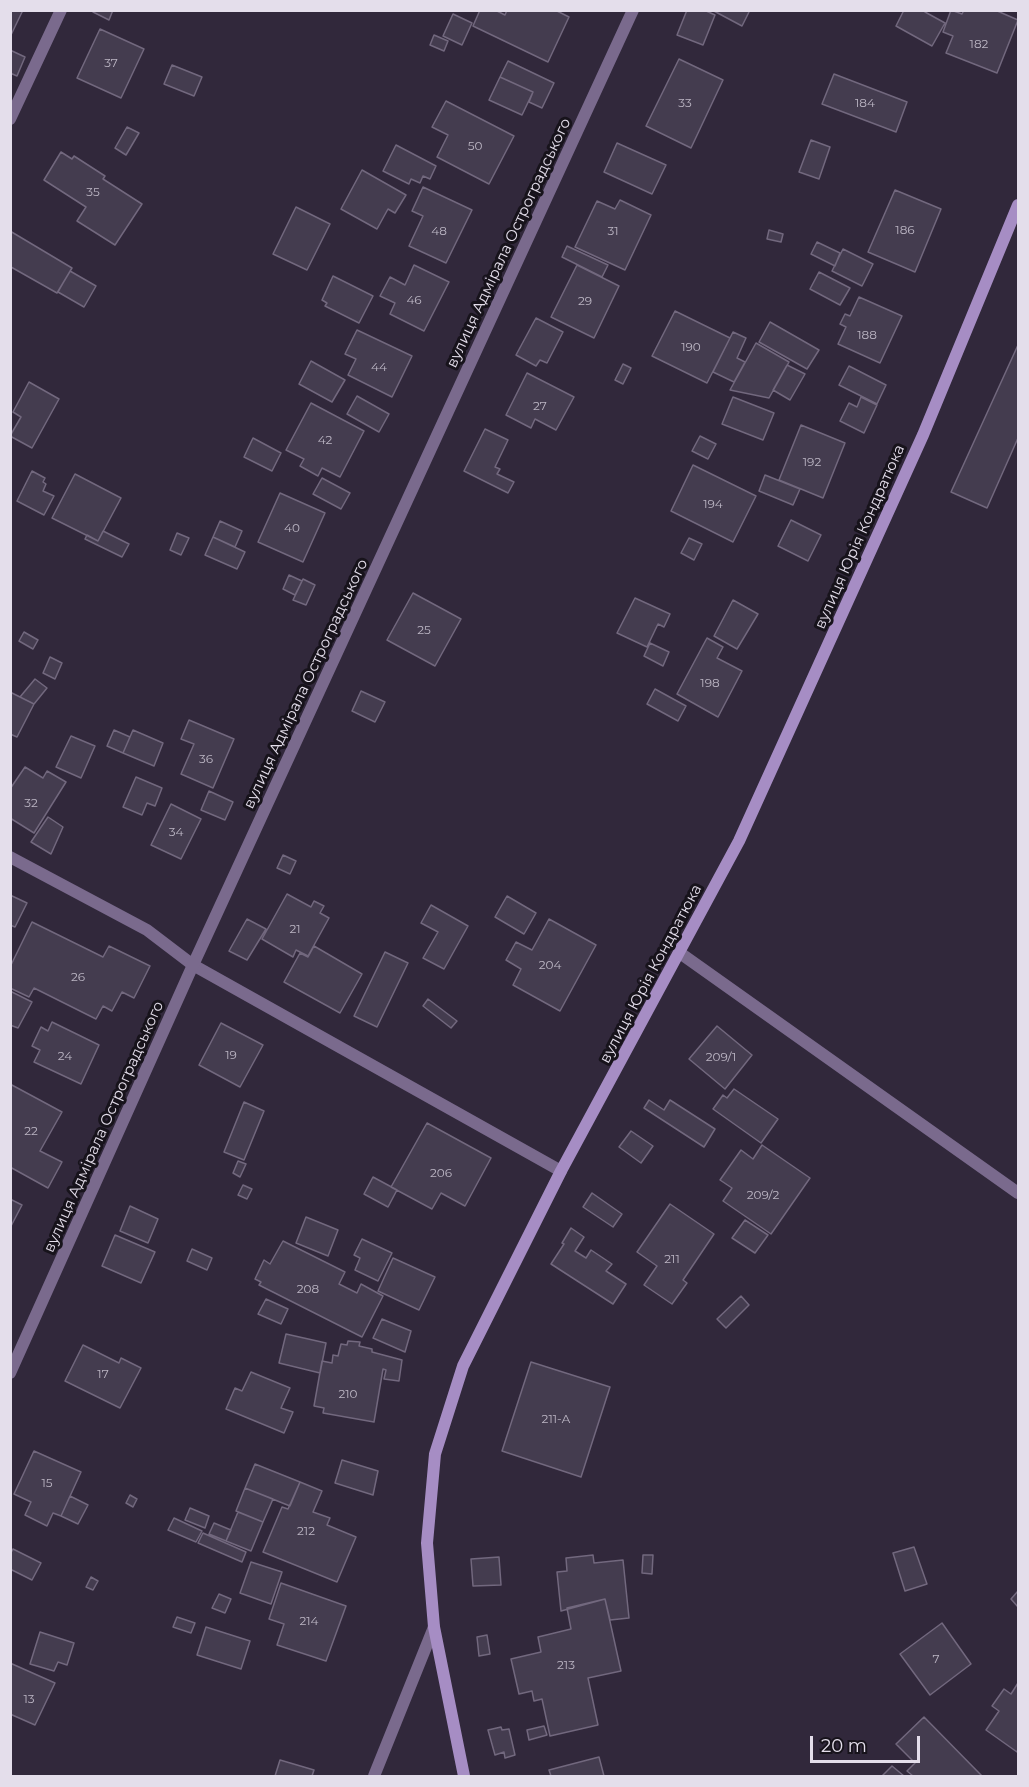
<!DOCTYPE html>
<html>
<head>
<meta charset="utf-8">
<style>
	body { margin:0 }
	#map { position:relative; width:1029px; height:1787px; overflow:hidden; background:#31283b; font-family:Montserrat,sans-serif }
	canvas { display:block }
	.frame { position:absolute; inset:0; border:12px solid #e4deeb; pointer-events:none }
	.scale { position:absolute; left:810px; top:1736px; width:110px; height:27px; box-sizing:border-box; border:3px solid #e4deeb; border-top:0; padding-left:8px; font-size:18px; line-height:21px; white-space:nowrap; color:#e4deeb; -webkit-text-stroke:4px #17131b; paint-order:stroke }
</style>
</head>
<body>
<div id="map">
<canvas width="1029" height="1787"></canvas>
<div class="frame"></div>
<div class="scale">20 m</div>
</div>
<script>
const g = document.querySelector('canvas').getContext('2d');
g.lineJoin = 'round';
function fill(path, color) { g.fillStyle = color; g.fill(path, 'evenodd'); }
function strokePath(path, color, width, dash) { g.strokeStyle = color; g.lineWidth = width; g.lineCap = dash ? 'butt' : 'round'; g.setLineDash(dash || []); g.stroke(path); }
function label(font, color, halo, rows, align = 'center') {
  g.font = font + ' Montserrat,sans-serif'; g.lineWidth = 6; g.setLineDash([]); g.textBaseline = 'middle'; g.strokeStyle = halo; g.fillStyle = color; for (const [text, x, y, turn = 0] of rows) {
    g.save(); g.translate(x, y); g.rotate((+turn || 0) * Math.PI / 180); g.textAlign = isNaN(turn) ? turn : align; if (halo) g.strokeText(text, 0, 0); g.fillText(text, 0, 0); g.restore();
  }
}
const building = new Path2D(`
	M10,10H23L10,37Z
	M94,10H113L109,20L93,12Z
	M480,10H495L505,15L507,10H555L569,17L548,62L473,26Z
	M687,10H704L715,15L703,45L677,35Z
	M712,10H750L742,26Z
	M904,10H926L925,12L945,23L932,46L896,26Z
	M951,10L962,14L964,10H995L1018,20L997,73L946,53L953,36L943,32Z
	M453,14L472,23L462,45L443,36Z
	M100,29L144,49L121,98L77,78Z
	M434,35L448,41L444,51L430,45Z
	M10,50L25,57L17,76L10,73Z
	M679,59L723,80L691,148L646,126Z
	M508,61L554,83L542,108L529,102L533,92L500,77Z
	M172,65L202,77L194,96L164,84Z
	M834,74L907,102L896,132L822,104Z
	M500,77L533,92L522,115L489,100Z
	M446,101L514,136L489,184L437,157L448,135L432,127Z
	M127,127L139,133L126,155L115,148Z
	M811,140L830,147L819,179L799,172Z
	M617,143L666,165L652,194L604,172Z
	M396,145L436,166L430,179L423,176L420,183L411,179L409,184L383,171Z
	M61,152L72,159L74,156L105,176L103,179L142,204L115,245L77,221L86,207L44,180Z
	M362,170L406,195L395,213L388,209L377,229L341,209Z
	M423,187L472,210L446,263L409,246L423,216L412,211Z
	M895,190L941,209L915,272L868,252Z
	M620,200L651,215L625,270L575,247L597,201L615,209Z
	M296,207L330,224L307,270L273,254Z
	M769,230L783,234L781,242L767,239Z
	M10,231L72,268L57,293L11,267L10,268Z
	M817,242L840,253L835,266L811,254Z
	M567,246L608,265L602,277L562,257Z
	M843,249L873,264L862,286L832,271Z
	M414,265L449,282L424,331L390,314L395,303L380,296L390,277L405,285Z
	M577,265L619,286L594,338L551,317Z
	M70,271L96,286L84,307L58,292Z
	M819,272L850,288L840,305L810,289Z
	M333,276L373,296L359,323L325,306L327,303L322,300Z
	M859,297L902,316L880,363L838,344L846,327L840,324L845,314L850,316Z
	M675,311L730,338L707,383L652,356Z
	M536,318L563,332L547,363L540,360L536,366L516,355Z
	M770,322L819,350L807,369L759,342Z
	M357,330L412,356L392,397L348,375L356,359L345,354Z
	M733,332L746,338L737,358L745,362L734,382L713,372Z
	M756,343L789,362L769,398L730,390Z
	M1018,345V438L987,508L951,492Z
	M311,361L345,380L332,402L299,384Z
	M623,364L631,368L623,384L615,380Z
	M787,365L805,374L790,400L773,390Z
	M849,366L886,385L877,404L839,385Z
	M527,373L574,397L556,430L535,419L531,428L506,415Z
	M29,382L59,399L32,448L10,436L21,417L13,412Z
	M357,396L389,414L379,432L347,414Z
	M733,397L774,413L763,440L722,424Z
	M861,397L877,405L864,433L840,421L849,403L857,407Z
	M311,403L364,431L340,477L322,468L318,476L300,466L304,459L286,450Z
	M801,425L845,443L823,498L779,480Z
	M485,429L508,440L495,467L500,469L497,474L514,482L508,493L464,471Z
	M700,436L716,444L708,459L692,451Z
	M253,438L281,453L272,471L244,457Z
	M693,465L756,496L733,542L671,511Z
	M32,471L45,478L43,482L46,484L43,491L54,496L44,515L17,501Z
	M75,474L121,498L98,541L52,518Z
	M765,475L800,489L793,505L759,491Z
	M322,478L350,493L341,509L313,494Z
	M280,493L325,513L303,562L258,542Z
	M791,520L821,535L808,561L778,546Z
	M220,521L242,531L235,547L213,537Z
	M103,531L129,544L122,557L85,539L87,535L98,541Z
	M177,533L189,538L181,555L170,550Z
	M213,537L245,552L237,569L205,555Z
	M689,538L702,544L694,560L681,553Z
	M289,575L302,581L295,595L283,589Z
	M303,579L315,585L306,605L293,600Z
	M413,593L461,619L435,666L387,640Z
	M635,598L670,614L664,627L658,624L647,647L617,633Z
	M733,600L758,614L737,649L714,636Z
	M24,632L38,640L33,649L19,641Z
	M707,638L723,647L717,658L742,671L718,717L677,694Z
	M650,643L669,652L663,666L644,656Z
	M50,657L62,663L55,679L43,673Z
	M35,679L47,688L34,704L20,697Z
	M655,689L686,706L678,721L647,704Z
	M361,691L385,702L375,722L352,711Z
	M10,692L34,704L17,737L10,734Z
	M189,720L234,739L213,788L181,774L194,744L181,739Z
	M114,730L130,737L123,753L107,746Z
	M133,730L163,743L154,766L123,753Z
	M71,736L95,746L81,778L56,767Z
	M25,767L43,778L47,771L66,782L34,833L10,818V789Z
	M136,777L162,788L155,806L147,803L142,815L123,807Z
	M209,791L233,802L225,820L201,810Z
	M171,804L201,819L181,859L151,845Z
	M48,817L63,827L51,854L31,842Z
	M283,855L296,861L290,874L277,868Z
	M287,894L311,907L314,901L324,906L320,913L329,918L308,956L296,950L293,957L262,939Z
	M10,895L27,903L15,927L10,925Z
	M507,896L536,913L524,934L495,917Z
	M431,905L468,926L444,969L423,958L438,932L421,923Z
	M247,919L266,929L247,960L229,951Z
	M549,919L596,945L560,1011L513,985L521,969L506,960L516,942L532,950Z
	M32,922L103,957L109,946L150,966L134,998L122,992L112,1011L103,1006L96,1019L34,988L29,997L10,988V967Z
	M314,946L362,974L340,1013L284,982L300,953L308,957Z
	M385,952L408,963L377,1027L354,1016Z
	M10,991L32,1002L18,1028L10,1025Z
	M428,999L457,1021L451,1028L423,1006Z
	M52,1022L99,1045L81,1084L34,1062L40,1050L32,1046L41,1027L48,1031Z
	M221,1023L263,1045L240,1087L199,1065Z
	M717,1026L752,1055L725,1089L689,1059Z
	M10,1084L62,1112L40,1151L62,1162L48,1188L10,1167Z
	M734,1089L778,1119L761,1143L713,1109L723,1095L727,1098Z
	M649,1100L664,1110L670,1100L715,1129L704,1147L644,1108Z
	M244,1102L264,1111L244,1160L224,1152Z
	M427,1123L491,1158L465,1206L441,1193L432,1209L391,1187Z
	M631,1131L653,1146L641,1163L619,1147Z
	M762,1145L810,1178L771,1234L723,1201L732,1188L720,1180L741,1150L753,1159Z
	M238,1161L246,1164L240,1177L233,1173Z
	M373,1177L397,1190L388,1207L364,1194Z
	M243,1185L252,1189L247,1199L238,1195Z
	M592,1193L622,1214L613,1227L583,1207Z
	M10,1199L22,1205L10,1228Z
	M670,1204L714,1234L683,1280L687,1283L672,1304L644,1285L657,1266L637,1252Z
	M130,1206L158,1219L148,1243L120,1231Z
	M306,1217L338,1230L328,1256L296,1243Z
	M745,1220L768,1235L755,1253L732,1238Z
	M571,1228L584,1237L575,1251L586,1258L591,1250L612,1264L606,1271L626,1284L613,1304L551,1264L564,1244L562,1243Z
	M115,1235L155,1252L141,1283L102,1266Z
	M362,1239L392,1253L378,1281L355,1270L360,1258L354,1255Z
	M283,1241L345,1272L339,1284L357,1293L361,1284L383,1296L362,1337L259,1285L261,1282L255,1279L264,1260L270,1264Z
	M192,1249L212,1258L207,1270L187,1261Z
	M393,1258L435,1277L419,1310L378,1291Z
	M741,1296L749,1305L726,1328L717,1319Z
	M266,1299L288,1309L281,1324L258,1314Z
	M382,1319L411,1331L405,1352L373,1338Z
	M286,1334L326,1343L320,1373L279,1363Z
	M348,1341L360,1342L359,1346L372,1349V1352L402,1360L399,1381L384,1379L386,1370L383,1369L374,1422L323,1413L324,1408L314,1406L322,1361L332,1363L333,1355L338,1356L341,1344L347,1345Z
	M83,1345L119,1363L121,1358L141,1368L120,1408L65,1381Z
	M531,1362L610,1387L581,1477L502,1451Z
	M251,1372L290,1388L281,1408L293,1412L284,1433L226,1409L235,1388L242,1391Z
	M34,1451L81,1472L61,1516L53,1513L47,1526L25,1515L31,1502L14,1494Z
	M342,1460L378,1471L373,1495L335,1483Z
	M255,1464L300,1482L290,1506L245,1488Z
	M300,1482L322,1491L313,1512L330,1518L327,1525L356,1537L337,1582L263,1552L282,1507L288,1509Z
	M245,1488L273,1499L263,1522L236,1511Z
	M130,1495L137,1499L133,1507L126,1503Z
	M70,1496L88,1505L78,1524L61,1516Z
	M190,1508L209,1516L205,1528L185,1520Z
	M238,1512L263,1522L251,1551L226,1541Z
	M174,1518L202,1531L196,1542L168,1530Z
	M214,1523L231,1530L226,1541L209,1534Z
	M203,1533L246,1552L242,1562L198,1543Z
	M914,1547L927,1584L905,1591L893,1553Z
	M13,1549L41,1563L32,1580L10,1569V1554Z
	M593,1555L594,1563L623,1560L629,1618L610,1620L605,1599L561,1611L557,1572L567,1571L566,1558Z
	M643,1555H653L652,1574L642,1573Z
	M499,1557L501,1585L473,1586L471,1559Z
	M251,1562L282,1572L271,1604L240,1593Z
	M91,1577L98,1581L93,1590L86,1587Z
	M281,1583L346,1606L326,1661L277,1645L284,1624L269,1619Z
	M1018,1591V1607L1011,1599Z
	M219,1594L231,1599L225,1613L212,1608Z
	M605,1599L621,1671L588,1678L598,1725L550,1736L542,1699L534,1701L532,1691L519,1694L511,1659L541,1652L538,1637L571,1629L567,1608Z
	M177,1617L195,1623L191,1633L173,1627Z
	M942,1623L971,1664L930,1695L900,1654Z
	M206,1627L250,1641L241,1669L197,1655Z
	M40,1632L74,1643L67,1665L58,1662L54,1671L30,1664Z
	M487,1635L490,1654L479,1656L477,1637Z
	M10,1663L55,1683L35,1725L10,1714Z
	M1018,1683V1749L1017,1752L986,1730L999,1711L992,1706L1004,1689L1011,1694Z
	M924,1717L982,1776H913L907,1771L915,1763L896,1744Z
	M544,1726L547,1735L529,1740L527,1730Z
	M501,1727L502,1730L509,1729L515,1755L505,1758L504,1752L495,1755L488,1730Z
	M599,1757L604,1776H551L549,1770Z
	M280,1760L314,1770L312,1776H275Z
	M892,1766L904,1776H882Z`);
fill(building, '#443c4f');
strokePath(building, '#72687e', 1.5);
strokePath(new Path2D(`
	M10,857L147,930L193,965L561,1171`), '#7a6a8d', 12);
strokePath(new Path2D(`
	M10,119L61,10
	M680,953L1018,1193
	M10,1373L193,965L633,10
	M374,1776L434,1627`), '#7a6a8d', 12);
strokePath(new Path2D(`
	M464,1776L434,1627L427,1543L435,1454L463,1366L561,1171L739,841L923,435L1018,205`), '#a68dc4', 12);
label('12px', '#bcb6c4', null, [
	["182",979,44],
	["37",111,63],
	["33",685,103],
	["184",865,103],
	["50",475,146],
	["35",93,192],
	["186",905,230],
	["48",439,231],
	["31",613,231],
	["46",414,300],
	["29",585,301],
	["188",867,335],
	["190",691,347],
	["44",379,367],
	["27",540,406],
	["42",325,440],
	["192",812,462],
	["194",713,504],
	["40",292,528],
	["25",424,630],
	["198",710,683],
	["36",206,759],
	["32",31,803],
	["34",176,832],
	["21",295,929],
	["204",550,965],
	["26",78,977],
	["19",231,1055],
	["24",65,1056],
	["209/1",721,1057],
	["22",31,1131],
	["206",441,1173],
	["209/2",763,1195],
	["211",672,1259],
	["208",308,1289],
	["17",103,1374],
	["210",348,1394],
	["211-А",556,1419],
	["15",47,1483],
	["212",306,1531],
	["214",309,1621],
	["7",936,1659],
	["213",566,1665],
	["13",29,1699]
]);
label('15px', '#e4deeb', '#17131b', [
	["вулиця Адмірала Остроградського",509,243,-65],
	["вулиця Юрія Кондратюка",860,537,-66],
	["вулиця Адмірала Остроградського",306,684,-65],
	["вулиця Юрія Кондратюка",651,974,-62],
	["вулиця Адмірала Остроградського",104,1127,-66]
]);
</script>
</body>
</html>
